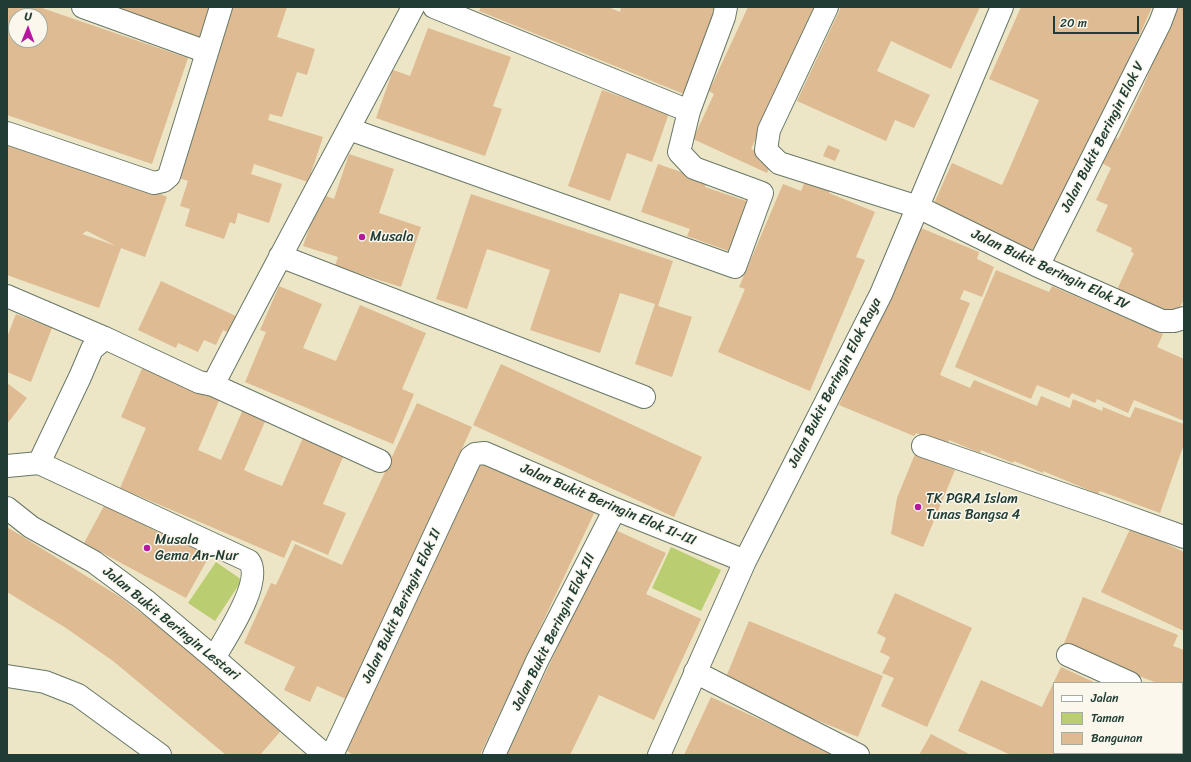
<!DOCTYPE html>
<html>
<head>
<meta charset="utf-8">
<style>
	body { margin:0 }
	#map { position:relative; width:1191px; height:762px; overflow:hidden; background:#ece5c6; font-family:Sriracha,sans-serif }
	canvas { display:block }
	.frame { position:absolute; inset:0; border:8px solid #1f3d34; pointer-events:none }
	.legend { position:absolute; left:1053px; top:682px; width:130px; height:72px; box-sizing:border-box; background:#fbf7ec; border:1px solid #a3ada2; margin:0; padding:5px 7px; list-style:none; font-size:12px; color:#1f3d34 }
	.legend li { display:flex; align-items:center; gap:8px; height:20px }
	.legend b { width:20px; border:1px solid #a3ada2 }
	.north { position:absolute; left:8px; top:8px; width:40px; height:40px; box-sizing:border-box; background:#fbf7ec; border:1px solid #a3ada2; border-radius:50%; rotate:1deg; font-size:11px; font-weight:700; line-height:16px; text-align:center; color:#1f3d34 }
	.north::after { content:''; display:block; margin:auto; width:14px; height:18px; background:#b5179e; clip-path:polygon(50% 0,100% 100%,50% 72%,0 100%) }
	.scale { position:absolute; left:1053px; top:16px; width:86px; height:18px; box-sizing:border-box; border:2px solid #1f3d34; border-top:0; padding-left:5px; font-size:12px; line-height:14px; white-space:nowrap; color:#1f3d34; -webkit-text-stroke:3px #fbf7ec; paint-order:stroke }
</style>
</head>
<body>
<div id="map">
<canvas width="1191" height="762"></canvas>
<div class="frame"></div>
<ul class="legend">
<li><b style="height:5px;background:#fff"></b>Jalan</li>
<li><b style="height:11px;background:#bacd70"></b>Taman</li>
<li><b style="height:11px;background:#debb92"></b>Bangunan</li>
</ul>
<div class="north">U</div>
<div class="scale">20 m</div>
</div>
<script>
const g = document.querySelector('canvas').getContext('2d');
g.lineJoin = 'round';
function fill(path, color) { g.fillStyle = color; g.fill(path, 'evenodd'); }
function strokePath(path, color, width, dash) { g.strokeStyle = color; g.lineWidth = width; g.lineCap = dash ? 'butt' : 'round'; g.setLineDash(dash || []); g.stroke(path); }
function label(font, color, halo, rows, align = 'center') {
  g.font = font + ' Sriracha,sans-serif'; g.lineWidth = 3; g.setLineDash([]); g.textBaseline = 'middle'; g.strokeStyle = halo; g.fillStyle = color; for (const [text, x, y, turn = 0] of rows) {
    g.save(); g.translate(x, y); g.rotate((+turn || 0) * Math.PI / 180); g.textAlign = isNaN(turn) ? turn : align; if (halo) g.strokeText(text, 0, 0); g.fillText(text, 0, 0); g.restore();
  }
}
fill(new Path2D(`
	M671,547L721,570L701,611L652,588Z
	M216,562L242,580L215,621L188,603Z`), '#bacd70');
fill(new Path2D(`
	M7,7H39L188,58L152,164L7,115ZM16,16H40V40H16Z
	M112,7H214L202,39Z
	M231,7H287L277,37L315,49L307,75L297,72L282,117L270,114L268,120L323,137L308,182L254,164L251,174L282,184L269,223L238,213L235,224L230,222L224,239L185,226L190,209L180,206L188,181L176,177Z
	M481,7H608L620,12L621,7H720L684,94L479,11Z
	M748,7H816L751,149L773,159L767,173L693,139L714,94L709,91Z
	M841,7H980L951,69L891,41L877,71L930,95L914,128L895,120L886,141L797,101Z
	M1021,7H1152L1096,134L1036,254L932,208L952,163L1002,185L1011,165L1039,100L989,79Z
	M1175,7H1184V299L1174,320L1116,292L1134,253L1131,252L1132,248L1096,231L1108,205L1096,200L1111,168L1100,162L1112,136L1118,139L1144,85Z
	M428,28L511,57L493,106L502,109L485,156L376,118L393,70L410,76Z
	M602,90L669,113L652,162L627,153L610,201L568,186Z
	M7,140L136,182L167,197L145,257L121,248L99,308L7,275ZM87,231L116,246L82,234Z
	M828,145L840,150L835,161L823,156Z
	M349,154L394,169L379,213L421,227L401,287L335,266L338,257L303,246L321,194L334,199Z
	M658,164L707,181L705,187L749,202L731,252L687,236L690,229L641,212Z
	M807,177L831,187L829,193L875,212L856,257L865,260L810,391L718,352L745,289L739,287L783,184L801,191Z
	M471,194L673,261L658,306L692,317L672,377L635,364L655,304L620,293L600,353L530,330L550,270L497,252L487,249L467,309L436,299Z
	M921,228L979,252L977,259L994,267L982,297L964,290L960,299L970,303L940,375L970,388L974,380L1037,406L1041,396L1070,408L1073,399L1102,411L1103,407L1130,418L1135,407L1184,424V444L1160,513L1100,491L1098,494L1043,471V473L1014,461L1013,463L981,450L980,453L949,440L947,446L916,433L914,436L839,405L895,272L901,275Z
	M996,270L1049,292L1052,286L1163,334L1157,347L1184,359V421L1134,400L1128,413L1097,399L1095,403L1072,393L1069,398L1037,385L1031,399L955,367Z
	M161,281L240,318L232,334L223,330L216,345L204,340L198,352L178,343L176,348L138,330Z
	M279,286L322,304L303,348L336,361L360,305L426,333L402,389L414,394L393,444L245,382L266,332L260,330Z
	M16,314L52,328L31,382L7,372V337Z
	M144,364L221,396L198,450L221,460L244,407L267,417L244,470L257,476L282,486L305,433L346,450L323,504L346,513L328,555L292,540L284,558L120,488L146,428L121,417Z
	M501,364L702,457L674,517L473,425Z
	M7,383L27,398L7,424Z
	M417,403L472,427L346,699L317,686L310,702L284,690L295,667L244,643L271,583L276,585L295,544L342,565Z
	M915,454L955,470L923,547L891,534L897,498Z
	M482,459L597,507L480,755H353L346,750Z
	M105,504L158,532L162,526L211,553L186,598L84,543Z
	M7,527L120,597L171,636L285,726L260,755H226L113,661L66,628L7,592Z
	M1131,527L1184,552V631L1101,592Z
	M613,529L666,553L646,594L701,619L654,720L599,695L570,755H507Z
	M895,593L972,628L927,727L881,706L894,678L882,673L890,657L880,652L886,638L877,633Z
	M1083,597L1178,635L1173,646L1184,650V694L1182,693V683H1157L1063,646Z
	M749,621L883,676L858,737L724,682Z
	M1061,667L1096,683H1054V753H1071L1070,755H1011L958,731L981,680L1042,707Z
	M711,697L809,742L836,755H684Z
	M931,734L971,755H919Z
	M1098,753H1166L1165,755H1097Z`), '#debb92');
const minor = new Path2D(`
	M83,7L207,52
	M827,7L769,130L766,150L779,163L918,207L1038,266L1162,321H1174L1184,318
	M689,111L724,17L726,7
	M349,129L735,267L762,193L694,168L679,152L689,111L434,7
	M7,133L154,183L163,181L169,176L221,7
	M280,256L644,397
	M1038,266L1160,23L1166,7
	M7,296L105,338
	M213,385C278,259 347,133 413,7
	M923,446L1103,508L1184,537
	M39,463L249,561C264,581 225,639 214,658
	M7,466L39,463L80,377L92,349L105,338L199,382L213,385L380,461
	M7,508L31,527L94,562L145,600L214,658L325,755
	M1068,655L1130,683
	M695,672L858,755
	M7,676L45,682L78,695L160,755
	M1182,706L1184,707
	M332,755L471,457L475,454L485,453L615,509L745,561
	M494,755L537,661L615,509
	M659,755L745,561L881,294L1002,7`);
strokePath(minor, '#677867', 24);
strokePath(minor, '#fff', 22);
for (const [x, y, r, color] of [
	[362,237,4,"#b5179e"],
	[918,507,4,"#b5179e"],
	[147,548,4,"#b5179e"]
]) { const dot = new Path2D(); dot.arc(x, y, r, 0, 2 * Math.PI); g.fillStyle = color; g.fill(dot); strokePath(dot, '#fbf7ec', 1.5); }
label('14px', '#1f3d34', '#fbf7ec', [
	["Jalan Bukit Beringin Elok V",1103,137,-63],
	["Jalan Bukit Beringin Elok IV",1050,270,25],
	["Jalan Bukit Beringin Elok Raya",835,383,-63],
	["Jalan Bukit Beringin Elok II-III",608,505,23],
	["Jalan Bukit Beringin Elok II",402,606,-65],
	["Jalan Bukit Beringin Lestari",171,624,39],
	["Jalan Bukit Beringin Elok III",554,632,-64]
]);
label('14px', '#1f3d34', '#fbf7ec', [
	["Musala",370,237],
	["TK PGRA Islam",926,499],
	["Tunas Bangsa 4",926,515],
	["Musala",155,540],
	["Gema An-Nur",155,556]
], 'left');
</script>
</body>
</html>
